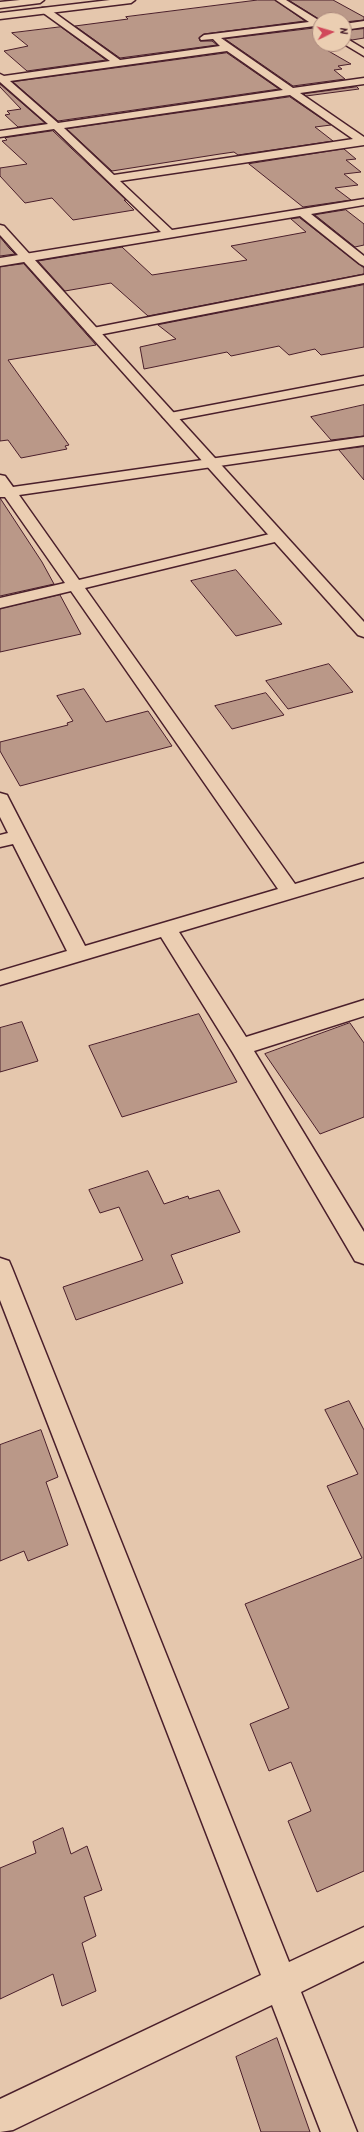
<!DOCTYPE html>
<html>
<head>
<meta charset="utf-8">
<style>
	body { margin:0 }
	#map { position:relative; width:364px; height:2132px; overflow:hidden; background:#e5c7ad; font-family:Kalam,sans-serif }
	canvas { display:block }
	.north { position:absolute; left:312px; top:12px; width:40px; height:40px; box-sizing:border-box; background:#ebceb2; border:1px solid #ab887c; border-radius:50%; rotate:85deg; font-size:11px; font-weight:700; line-height:16px; text-align:center; color:#4a1f2b }
	.north::after { content:''; display:block; margin:auto; width:14px; height:18px; background:#d1495b; clip-path:polygon(50% 0,100% 100%,50% 72%,0 100%) }
</style>
</head>
<body>
<div id="map">
<canvas width="364" height="2132"></canvas>
<div class="north">N</div>
</div>
<script>
const g = document.querySelector('canvas').getContext('2d');
g.lineJoin = 'round';
function fill(path, color) { g.fillStyle = color; g.fill(path, 'evenodd'); }
function strokePath(path, color, width, dash) { g.strokeStyle = color; g.lineWidth = width; g.lineCap = dash ? 'butt' : 'round'; g.setLineDash(dash || []); g.stroke(path); }
const building = new Path2D(`
	M258,0H275L305,21L204,34L199,38L200,41H212L217,45L120,58L75,26L128,19L126,17Z
	M289,0H333L364,17V20L344,22V20H321Z
	M61,27L106,60L27,71L4,51L28,46L12,33Z
	M315,28L320,29V44H324L318,45L351,64L338,66L342,69L334,70L345,79L293,86L225,39Z
	M364,29V38L352,40L344,36V31Z
	M227,53L279,89L58,121L13,82Z
	M0,84L45,123L18,127L5,115L10,114L7,111L21,109L0,87Z
	M357,87L359,89L306,96L304,94Z
	M290,97L331,125L315,127L333,141L238,155L234,152L220,154L112,171L67,129Z
	M53,131L126,200H124L134,210L73,220L52,198L25,203L0,176V168L27,164L2,141L7,140L5,138Z
	M344,149L356,159L346,160L361,172L344,174L358,185L335,188L351,200L303,207L249,164Z
	M346,210L364,224V245L355,247L315,215Z
	M300,218L364,268V274L148,316L111,283L65,291L38,261L122,247L152,275L247,260L231,246L306,232L291,219Z
	M0,237L9,248L15,254L0,256Z
	M24,264L96,345L8,360L69,445L65,446L67,449L21,458L8,440L0,441V267Z
	M364,285V347L321,355L315,349L289,355L279,346L231,356L227,352L144,369L140,347L176,339L158,325Z
	M364,405V436L331,440L311,417Z
	M364,447V480L339,450Z
	M0,498L42,562L54,584L0,596Z
	M236,570L282,624L236,636L191,581Z
	M60,595L81,634L0,652V609Z
	M329,664L353,692L288,709L266,681Z
	M84,689L106,722L148,711L172,746L20,786L0,751V742L68,725L67,723L73,721L57,696Z
	M266,693L284,715L232,729L215,706Z
	M199,1014L237,1082L122,1117L89,1046Z
	M22,1022L38,1061L0,1072V1028Z
	M350,1023L364,1043V1117L320,1134L265,1054Z
	M148,1171L164,1204L188,1196L189,1199L219,1190L240,1232L171,1255L183,1283L76,1320L63,1287L143,1260L119,1207L100,1213L89,1190Z
	M349,1401L364,1430V1871L317,1892L288,1821L311,1811L291,1762L269,1771L250,1724L289,1708L245,1604L362,1558L327,1486L358,1474L325,1410Z
	M41,1430L58,1477L46,1482L68,1545L28,1561L24,1551L0,1561V1445Z
	M63,1828L71,1854L87,1846L102,1890L84,1897L96,1936L82,1943L96,1991L62,2006L53,1974L0,1999V1868L36,1853L33,1842Z
	M277,2038L310,2132H261L236,2057Z`);
fill(building, '#ba9888');
strokePath(building, '#4a1f2b', 1);
const minor = new Path2D(`
	M20,0H44L40,3L0,8V2Z
	M276,0H286L320,21V28L315,26L221,38L293,88L364,78V84L300,93L364,137V145L120,181L172,230L364,199V205L311,214L364,256V266L360,264L300,216L0,266V258L161,232L54,129L0,137V131L48,124L0,82V74L4,76L110,61L42,12V8H48L120,60L220,46L213,39L201,40L200,38L204,35L309,22ZM227,51L283,90L58,123L10,81ZM290,95L353,139L114,175L64,128Z
	M364,21V27L344,30V24Z
	M344,37L364,49V56L344,44Z
	M364,275V283L93,336L87,332L93,328Z
	M364,376V384L170,421L163,417L170,413Z
	M364,437V445L19,495L79,580L278,532L283,534L286,537L283,540L85,588L295,884L364,863V877L179,932L246,1037L364,1000V1016L254,1051L364,1232V1264L355,1261L233,1053L161,937L0,985V971L67,951L13,844L0,847V835L8,833L0,817V793L7,795L9,799L85,946L278,889L71,591L0,608V598L65,583L5,497H0V475L5,476L13,487Z
	M0,1258L9,1261L12,1268L289,1962L364,1927V1961L301,1992L357,2132H321L272,2005L13,2130L0,2132V2099L261,1975L0,1300Z`);
const tertiary = new Path2D(`
	M0,225L4,226L364,622V637L358,635L0,235Z`);
const primary = new Path2D(`
	M110,0H135L131,3L0,19V13Z`);
strokePath(minor, '#4a1f2b', 3);
strokePath(tertiary, '#4a1f2b', 3);
strokePath(primary, '#4a1f2b', 3);
fill(minor, '#ebceb2');
fill(tertiary, '#ebceb2');
fill(primary, '#ebceb2');
</script>
</body>
</html>
